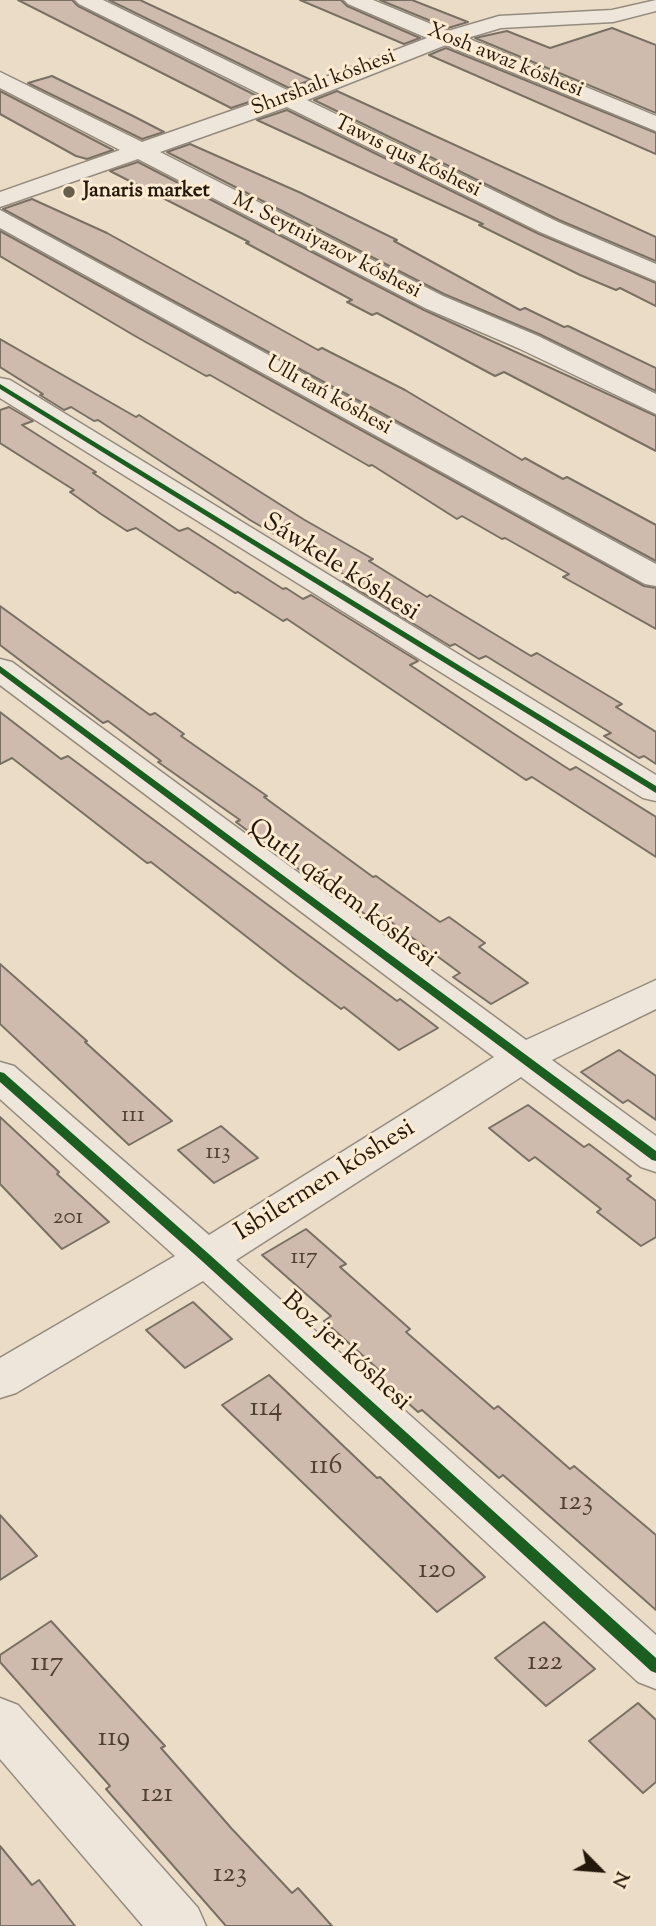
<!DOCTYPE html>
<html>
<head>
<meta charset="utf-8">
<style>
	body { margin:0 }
	#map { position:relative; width:656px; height:1926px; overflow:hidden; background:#ebdcc7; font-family:"Sorts Mill Goudy",serif }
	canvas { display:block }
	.north { position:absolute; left:565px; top:1835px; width:70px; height:70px; -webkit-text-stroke:5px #fcebd1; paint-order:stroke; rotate:115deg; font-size:19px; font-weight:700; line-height:28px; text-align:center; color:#23180a }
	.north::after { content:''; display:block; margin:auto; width:24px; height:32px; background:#23180a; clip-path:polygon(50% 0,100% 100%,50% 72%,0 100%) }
</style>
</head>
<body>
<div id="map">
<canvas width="656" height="1926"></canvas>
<div class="north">N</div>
</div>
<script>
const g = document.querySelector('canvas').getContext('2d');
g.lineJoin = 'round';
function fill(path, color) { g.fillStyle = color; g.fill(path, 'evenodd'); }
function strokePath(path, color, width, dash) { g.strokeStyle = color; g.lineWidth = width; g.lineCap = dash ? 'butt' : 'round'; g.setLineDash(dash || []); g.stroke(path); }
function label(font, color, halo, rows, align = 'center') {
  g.font = font + ' "Sorts Mill Goudy",serif'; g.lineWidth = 6; g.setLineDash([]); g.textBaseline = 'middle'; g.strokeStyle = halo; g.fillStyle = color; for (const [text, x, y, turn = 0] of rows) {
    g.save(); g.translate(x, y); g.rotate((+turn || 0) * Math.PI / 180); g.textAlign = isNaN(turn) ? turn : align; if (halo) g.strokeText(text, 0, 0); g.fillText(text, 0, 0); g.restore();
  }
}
const building = new Path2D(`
	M18,0H72L78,6L261,98L231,108Z
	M109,0H140L311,80L289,88Z
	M300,0H341L347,6L420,38L404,44Z
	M380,0H412L468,22L448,28Z
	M612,28L656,45V113L475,38L507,31L550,48Z
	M446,48L656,133V154L429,55Z
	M52,76L133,116L164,132L142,139L28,83Z
	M0,91L113,150L87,159L76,156L0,114Z
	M337,91L656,237V261L559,220L314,100Z
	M287,110L539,234L656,283V306L620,288L616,290L580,275L479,225L483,224L257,120Z
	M190,144L301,193L397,240L394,241L520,310L525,308L564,327L568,326L656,368V391L539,334L444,294L167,152Z
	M138,162L424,310L656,416V451L504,372L495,376L377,313L372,315L347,302L352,300L246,243L249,242L110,171Z
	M32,199L107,233L318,350L322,348L405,390L522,460L525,458L563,479L567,477L656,525V561L3,209Z
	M0,231L644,586L656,588V629L563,577L569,574L505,538L502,539L462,516L457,519L372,465L369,466L210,375L206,376L135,336L0,256Z
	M0,339L136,417L139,415L303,519L373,559L369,561L427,597L430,595L531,656L537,653L622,704L616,707L656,732V764L644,756L639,758L604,736L611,733L486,656L479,659L455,644L450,646L343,581L350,578L250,520L98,420L94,421L71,407L64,410L40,395L43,394L0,367Z
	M9,407L33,421L22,425L96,472L93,473L179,531L188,528L283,589L286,588L303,599L311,595L418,661L410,665L519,737L570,770L576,767L656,817V857L532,777L526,780L287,619L283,621L238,592L235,593L136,528L127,531L101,514L70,492L74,490L0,443V410Z
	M0,606L150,715L155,713L184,734L181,736L267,796L264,797L373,877L376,876L440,922L449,917L485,943L479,947L528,983L491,1004L453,977L460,973L383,916L374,921L323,883L320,885L236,822L240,820L158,762L161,761L108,721L103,723L0,645Z
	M0,712L61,759L68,756L397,1001L400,999L438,1028L399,1050L344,1007L341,1009L293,973L151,862L147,863L12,758L0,764Z
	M0,964L87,1041L85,1042L172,1121L129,1145L0,1024Z
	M619,1050L656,1076V1120L628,1100L623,1103L581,1072Z
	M528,1105L584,1147L589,1144L631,1176L627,1179L656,1201V1237L641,1246L597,1212L601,1209L535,1157L529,1161L489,1128Z
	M0,1117L59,1172L57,1174L109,1222L62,1249L0,1184Z
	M221,1126L258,1158L214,1183L178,1150Z
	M306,1229L346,1264L340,1267L410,1329L406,1332L494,1409L498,1406L570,1469L574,1466L656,1535V1610L503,1475L499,1478L422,1410L418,1412L375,1373L379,1370L324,1321L331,1316L262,1255Z
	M193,1302L232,1339L185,1368L146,1330Z
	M269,1375L377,1478L380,1477L485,1577L437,1612L222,1405Z
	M0,1515L37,1556L0,1580Z
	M51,1621L165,1746L161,1748L232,1829L292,1893L298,1888L332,1926H226L106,1789L110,1786L0,1662V1655Z
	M544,1622L595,1669L546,1706L495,1658Z
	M638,1703L656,1720V1782L643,1793L589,1741Z
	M0,1846L32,1885L39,1880L75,1926H0Z`);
fill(building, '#cfbbad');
strokePath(building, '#797063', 2);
const minor = new Path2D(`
	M75,0H103L289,91L427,38L348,4L344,0H373L448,31L499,16L612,10L656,0V11L613,22L501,28L467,38L656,116V131L446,45L307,100L558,222L656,264V281L540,232L287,107L160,152L443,296L538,336L656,394V414L518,348L425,308L138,159L0,207V192L120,150L0,88V72L142,142L268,98L79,4Z
	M0,210L656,564V586L645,584L0,228Z
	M0,378L10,380L656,775V801L643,798L0,398Z
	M0,659L12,662L526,1040L656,980V1009L552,1060L656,1136V1172L641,1167L521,1077L236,1260L656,1635V1689L638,1682L203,1281L16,1393L0,1398V1358L175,1256L0,1099V1062L14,1066L209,1235L494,1057L0,685Z
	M0,1698L18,1705L198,1908L206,1926H143L0,1759Z`);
strokePath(minor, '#958b7d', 3);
fill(minor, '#eee6db');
fill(new Path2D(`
	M0,384L656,786V793L0,389Z
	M0,666L656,1151V1161L652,1160L0,673Z
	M0,1072L4,1073L210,1255L656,1658V1673L651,1671L202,1261L0,1082Z`), '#1b5e20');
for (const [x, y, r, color] of [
	[69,192,7,"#695d4c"]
]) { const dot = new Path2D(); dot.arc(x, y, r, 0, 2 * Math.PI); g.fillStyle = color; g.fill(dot); strokePath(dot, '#fcebd1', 2.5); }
label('21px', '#23180a', '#fcebd1', [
	["Xosh awaz kóshesi",505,62,22],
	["Shırshalı kóshesi",324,84,-21],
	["Tawıs qus kóshesi",407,158,26],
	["M. Seytniyazov kóshesi",326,247,27],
	["Ullı tań kóshesi",328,397,29]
]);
label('bold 21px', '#23180a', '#fcebd1', [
	["Janaris market",83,192]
], 'left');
label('23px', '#4e4133', null, [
	["111",133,1117],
	["113",218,1154],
	["201",68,1219],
	["117",304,1259]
]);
label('26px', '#23180a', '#fcebd1', [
	["Sáwkele kóshesi",340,569,32],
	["Qutlı qádem kóshesi",341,895,37],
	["Isbilermen kóshesi",326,1182,-32],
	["Boz jer kóshesi",345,1353,42]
]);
label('28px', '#4e4133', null, [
	["114",266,1410],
	["116",326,1468],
	["123",576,1504],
	["120",437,1572],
	["122",545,1664],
	["117",47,1665],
	["119",114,1740],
	["121",157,1796],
	["123",230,1876]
]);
</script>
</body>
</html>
